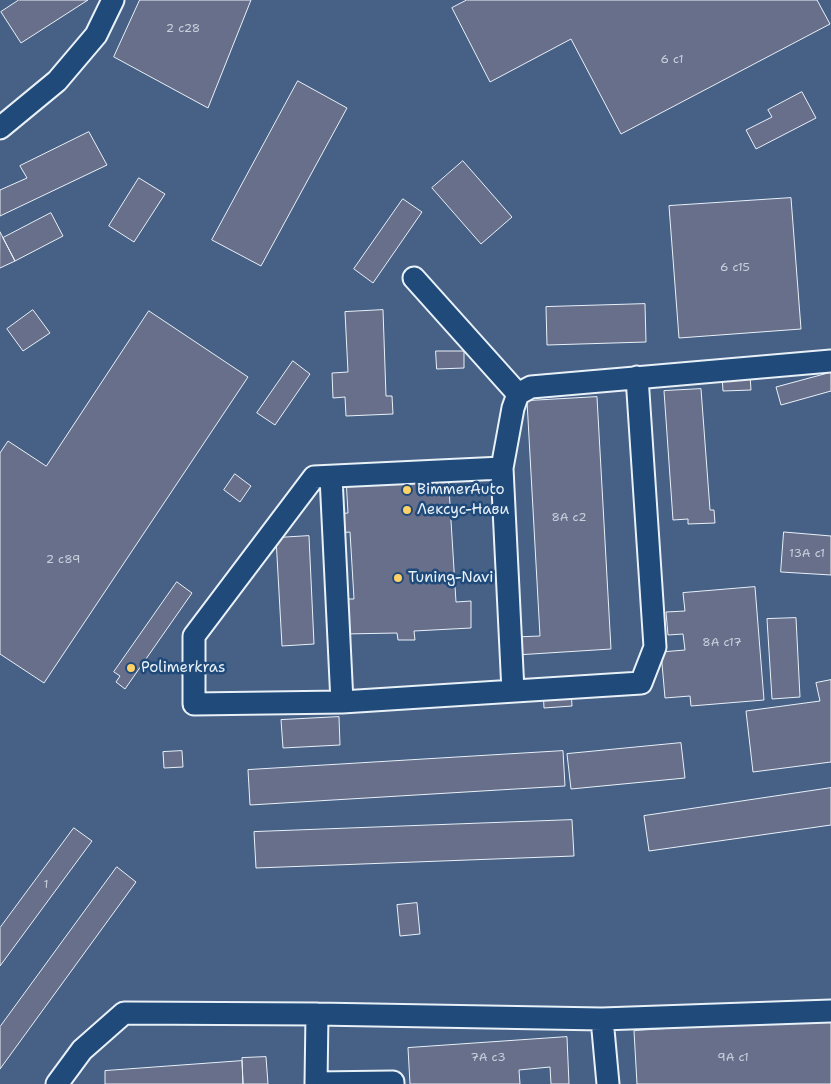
<!DOCTYPE html>
<html>
<head>
<meta charset="utf-8">
<style>
	body { margin:0 }
	canvas { display:block; background:#35557f }
</style>
</head>
<body>
<canvas width="831" height="1084"></canvas>
<script>
const g = document.querySelector('canvas').getContext('2d');
g.lineJoin = 'round';
function fill(path, color) { g.fillStyle = color; g.fill(path, 'evenodd'); }
function strokePath(path, color, width, dash) { g.strokeStyle = color; g.lineWidth = width; g.lineCap = dash ? 'butt' : 'round'; g.setLineDash(dash || []); g.stroke(path); }
function label(font, color, halo, rows, align = 'center') {
  g.font = font + ' "Shantell Sans",sans-serif'; g.lineWidth = 5; g.setLineDash([]); g.textBaseline = 'middle'; g.strokeStyle = halo; g.fillStyle = color; for (const [text, x, y, turn = 0] of rows) {
    g.save(); g.translate(x, y); g.rotate((+turn || 0) * Math.PI / 180); g.textAlign = isNaN(turn) ? turn : align; if (halo) g.strokeText(text, 0, 0); g.fillText(text, 0, 0); g.restore();
  }
}
fill(new Path2D(`
	M0,0H831V1084H0Z`), '#476085');
const building = new Path2D(`
	M19,0H88L21,43L1,12Z
	M140,0H251L208,108L114,57Z
	M467,0H817L830,24L621,134L571,39L490,82L452,8Z
	M298,81L347,108L261,266L212,240Z
	M802,92L816,118L756,149L746,130L772,117L768,110Z
	M89,132L107,165L0,216V190L27,178L20,166Z
	M463,161L512,217L481,244L432,188Z
	M139,178L165,194L134,242L109,226Z
	M791,198L801,329L679,338L669,206Z
	M403,199L422,212L373,283L354,269Z
	M51,213L63,236L15,261L3,238Z
	M0,232L15,261L0,268Z
	M645,304L646,342L547,345L546,307Z
	M33,310L50,333L23,351L7,329Z
	M383,310L386,396H392L393,414L346,416L345,397L333,398L332,373L348,372L345,312Z
	M149,311L248,377L44,683L0,654V453L8,441L46,466Z
	M436,351H464V368L437,369Z
	M293,361L310,374L275,425L257,413Z
	M831,368V391L781,405L776,387L828,373L827,369Z
	M750,375L751,390L723,391L722,376Z
	M701,389L710,510H714L715,523L688,524V519L673,520L664,391Z
	M597,397L611,649L516,655L515,637L540,636L527,401Z
	M448,472L456,602L471,601V628L414,631L415,640H398L397,633L343,634L342,599H354L350,532L337,533L336,514L348,513L346,478Z
	M235,474L251,486L240,502L224,490Z
	M784,532L831,536V575L781,572Z
	M309,536L314,644L282,646L276,538Z
	M177,582L192,593L125,689L116,682L120,676L114,672Z
	M755,587L764,700L691,706L690,696L665,698L661,652L685,650L683,634L668,635L666,612L685,611L683,593Z
	M796,618L800,697L772,699L767,619Z
	M831,680V762L753,772L746,711L820,701L816,683Z
	M571,688L572,706L544,708L543,689Z
	M339,717L340,745L283,748L281,720Z
	M681,743L685,778L571,789L567,754Z
	M182,751L183,767L164,768L163,752Z
	M563,751L565,786L250,805L248,770Z
	M831,788V825L649,851L644,816Z
	M572,820L574,856L256,868L254,832Z
	M74,828L92,841L0,966V928Z
	M117,867L136,882L0,1069V1027Z
	M417,903L420,934L400,936L397,905Z
	M831,1018V1084H637L634,1031Z
	M567,1037L569,1084H551L550,1067L519,1070L520,1084H410L408,1048Z
	M266,1057L268,1084H243L242,1058Z
	M242,1061L243,1084H105V1071Z`);
fill(building, '#686f8b');
strokePath(building, '#e8f1f8', 1);
const minor = new Path2D(`
	M0,128L57,81L96,35L113,0
	M414,278L518,394
	M502,468L314,477L194,636V704L342,702L641,683L655,647L637,377
	M331,477L342,702
	M513,691L502,468L513,408L518,394L531,387L831,361
	M602,1019L608,1084
	M316,1083L393,1082V1084
	M57,1084L82,1050L124,1013L317,1014L602,1019L831,1011
	M316,1084L317,1014`);
strokePath(minor, '#e8f1f8', 25);
strokePath(minor, '#1f4a7a', 21);
for (const [x, y, r, color] of [
	[407,490,5,"#ffd166"],
	[407,510,5,"#ffd166"],
	[398,578,5,"#ffd166"],
	[131,668,5,"#ffd166"]
]) { const dot = new Path2D(); dot.arc(x, y, r, 0, 2 * Math.PI); g.fillStyle = color; g.fill(dot); strokePath(dot, '#1f4a7a', 2); }
label('12px', '#c8d0dd', null, [
	["2 с28",183,29],
	["6 с1",672,60],
	["6 с15",735,268],
	["8А с2",569,518],
	["13А с1",807,554],
	["2 с89",63,560],
	["8А с17",722,643],
	["1",46,885],
	["7А с3",488,1058],
	["9А с1",733,1058]
]);
label('15px', '#e8f1f8', '#1f4a7a', [
	["BimmerAuto",417,490],
	["Лексус-Нави",417,510],
	["Tuning-Navi",408,578],
	["Polimerkras",141,668]
], 'left');
</script>
</body>
</html>
